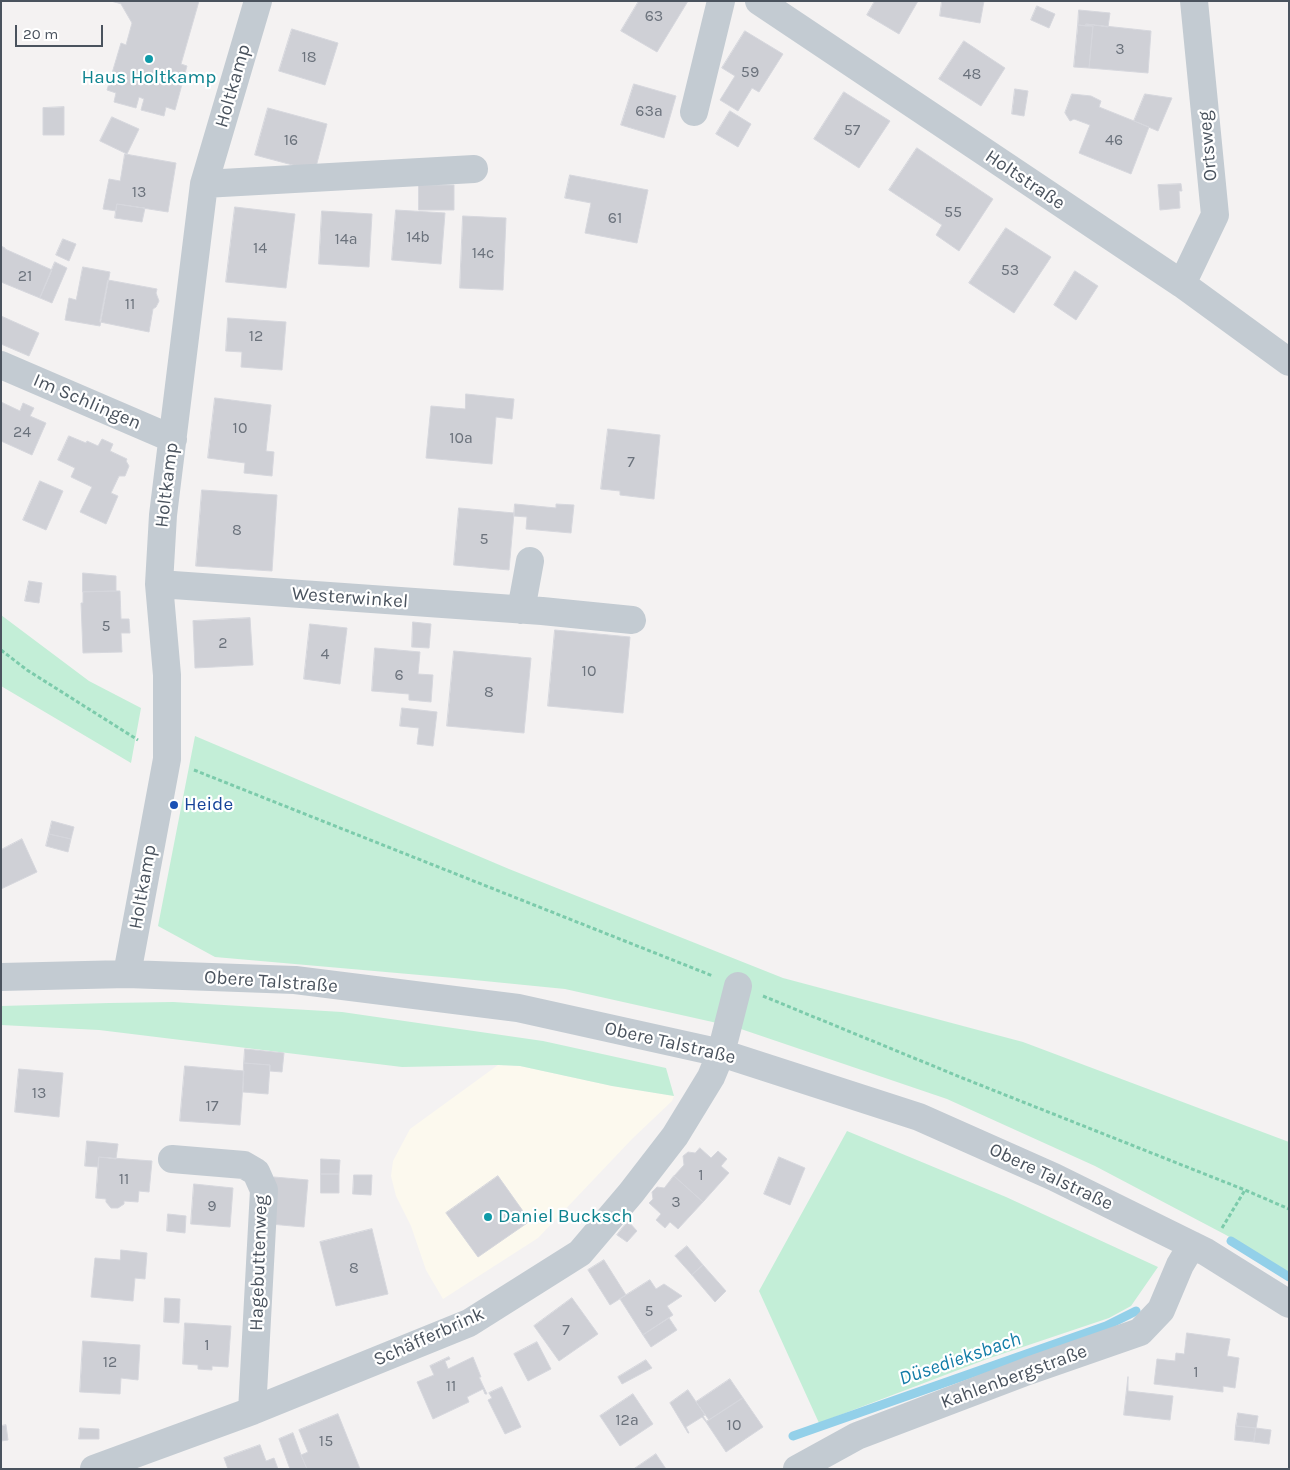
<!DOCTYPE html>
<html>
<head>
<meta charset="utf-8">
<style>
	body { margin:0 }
	#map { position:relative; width:1290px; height:1470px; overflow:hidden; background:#f4f2f2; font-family:Karla,sans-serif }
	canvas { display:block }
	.frame { position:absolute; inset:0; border:2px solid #4a535e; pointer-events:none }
	.scale { position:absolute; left:15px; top:25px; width:88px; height:22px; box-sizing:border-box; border:2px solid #4a535e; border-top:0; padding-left:6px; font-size:15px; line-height:18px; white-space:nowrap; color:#4a535e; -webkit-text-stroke:4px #fff; paint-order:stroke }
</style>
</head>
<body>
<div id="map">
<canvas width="1290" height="1470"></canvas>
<div class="frame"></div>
<div class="scale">20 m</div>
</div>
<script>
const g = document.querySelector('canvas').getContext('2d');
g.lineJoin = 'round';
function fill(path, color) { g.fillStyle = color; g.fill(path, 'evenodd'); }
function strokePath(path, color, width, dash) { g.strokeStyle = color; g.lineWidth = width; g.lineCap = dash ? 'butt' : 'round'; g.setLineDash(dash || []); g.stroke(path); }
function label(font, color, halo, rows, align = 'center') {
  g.font = font + ' Karla,sans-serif'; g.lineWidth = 4.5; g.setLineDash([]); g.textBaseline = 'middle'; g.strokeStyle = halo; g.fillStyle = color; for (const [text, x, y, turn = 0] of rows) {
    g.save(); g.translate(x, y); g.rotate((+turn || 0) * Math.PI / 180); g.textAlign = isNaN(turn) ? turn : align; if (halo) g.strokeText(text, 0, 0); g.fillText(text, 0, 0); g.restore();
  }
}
fill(new Path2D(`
	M498,1065L520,1066L612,1086L674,1096L672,1101L632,1139L538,1238L443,1299L426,1270L411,1226L396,1196L391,1176L393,1161L410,1129Z`), '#fcf9ee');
fill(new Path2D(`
	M1,615L89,681L141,708L131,763L1,686Z
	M195,736L509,869L783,978L1023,1042L1289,1142V1273L1226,1235L1095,1166L947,1099L735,1027L565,989L454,978L215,957L158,926Z
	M173,1002L342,1012L543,1041L666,1068L674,1096L612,1086L520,1066L498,1065L402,1067L99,1030L1,1025V1006L109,1003Z
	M847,1131L1006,1197L1158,1267L1131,1306L1109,1318L987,1359L819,1423L759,1291Z`), '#c3eed7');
strokePath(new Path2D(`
	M1231,1241L1289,1277
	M793,1436L1106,1326L1136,1311`), '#93d0e9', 9);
const building = new Path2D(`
	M111,1H199L181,64L187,66L175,110L166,107L164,116L141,110L144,99L139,97L136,108L114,102L116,93L107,90L121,43L126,45L132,23L121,4Z
	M639,1H688L657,52L621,31Z
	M875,1H918L899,34L867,15Z
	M942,1H984L980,23L940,16Z
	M1037,6L1055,14L1049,28L1031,20Z
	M1079,10L1110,13L1108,27L1086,24V26L1078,25Z
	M1086,24L1151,31L1148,73L1089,68L1093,26H1086Z
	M1078,25L1093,26L1089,68L1074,67Z
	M292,29L338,43L325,85L279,71Z
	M745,31L783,54L759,92L752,88L738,111L720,100L735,76L722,68Z
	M964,41L1005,68L981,106L939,79Z
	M634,84L676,96L664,138L621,125Z
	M1015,89L1028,91L1024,116L1012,114Z
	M844,92L890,121L859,168L814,139Z
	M1072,94L1091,96L1101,101L1099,107L1149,127L1131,174L1079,153L1090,125L1074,119L1070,121L1065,113Z
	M1145,94L1172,98L1158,131L1134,121Z
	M64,107V135H43V108Z
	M268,108L327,124L315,171L255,155Z
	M730,111L751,124L738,147L716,134Z
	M112,117L139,129L127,154L100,141Z
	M917,148L993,199L959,251L936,235L942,225L889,190Z
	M125,154L176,163L168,212L117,204L116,211L103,209L109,179L120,181Z
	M570,175L648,190L637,243L585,233L591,203L565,198Z
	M1181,184L1182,191H1179L1180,208L1160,210L1158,185Z
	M419,185H454V210H419Z
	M117,204L145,208L142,222L115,218Z
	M235,207L295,214L286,288L226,282Z
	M396,210L445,213L441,264L392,260Z
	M322,211L372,214L369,267L319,264Z
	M463,216L506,218L503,290L460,288Z
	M1006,228L1051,257L1014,313L969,283Z
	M63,239L76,244L69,261L56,255Z
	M1,246L5,248V249L52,270L40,298L1,282Z
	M55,262L67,268L52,303L40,298Z
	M83,267L110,272L100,326L65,320L69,298L76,300Z
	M1075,271L1098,286L1076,320L1054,305Z
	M108,280L157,289L156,293L159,301L156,307L153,309L149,332L100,322Z
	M1,316L39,333L29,356L1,344Z
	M228,318L286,322L282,370L241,367L242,352L226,351Z
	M466,394L514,399L512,419L496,417L492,464L426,458L431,406L465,409Z
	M215,398L271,405L266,451L274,452L272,476L244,473L245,463L208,458Z
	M1,402L20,411L23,403L34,408L30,416L46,423L32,455L1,441Z
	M608,429L660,435L654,499L620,495V491L601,489Z
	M69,436L86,443L87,441L98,446L102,439L113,444L110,451L127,459L126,461L129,466L125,476H119L111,493L118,496L106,524L80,512L92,487L71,477L75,468L58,460Z
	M40,481L63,491L46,530L23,520Z
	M202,490L277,495L272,571L196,566Z
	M515,504L556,508V504L574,505L571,533L526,529L527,517L514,516Z
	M459,508L514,513L509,570L454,565Z
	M83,573L116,576V591L83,592Z
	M29,581L42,583L39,603L25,601Z
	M116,591H120L121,619H129L130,633H121L122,652L83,653L81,603H83V592Z
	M250,618L253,665L195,668L193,621Z
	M413,622L431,624L429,648L412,647Z
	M310,624L347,628L340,684L304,679Z
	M555,630L630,637L623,713L548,706Z
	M375,648L420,652L418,674L433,675L431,702L409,700V694L372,691Z
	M454,651L531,658L524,733L447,726Z
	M402,708L437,712L433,746L417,744L419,728L400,726Z
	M52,821L74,827L71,839L49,834Z
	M49,834L71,839L68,852L46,846Z
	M22,839L37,872L1,889V850Z
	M245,1049L284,1053L282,1072L270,1071V1065L244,1063Z
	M244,1063L270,1065L268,1094L243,1092Z
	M185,1066L244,1071L240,1125L180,1121Z
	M19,1069L63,1073L59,1117L15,1112Z
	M87,1141L118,1144L116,1159L99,1157L98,1167L85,1166Z
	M700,1148L711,1158L718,1151L727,1159L721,1166L729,1173L703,1202L674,1176L684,1165L683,1156L688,1152L695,1153Z
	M99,1157L152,1161L149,1192L139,1191L138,1202L124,1201V1204L118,1208H111L106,1202V1199L96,1198Z
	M779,1157L805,1168L790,1205L764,1194Z
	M321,1159L340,1160L339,1174H321Z
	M321,1174H339V1193H321Z
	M354,1175H372L371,1195L353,1194Z
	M498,1176L530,1221L478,1257L446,1213Z
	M674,1176L703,1202L678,1229L670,1222L665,1228L656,1220L661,1214L649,1203L653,1199L652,1192L657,1187L664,1188Z
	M274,1177L308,1180L304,1227L270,1224Z
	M194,1184L233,1188L230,1227L191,1224Z
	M168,1214L186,1216L185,1233L167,1231Z
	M628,1221L637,1231L627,1242L617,1235Z
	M372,1229L388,1294L336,1306L320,1242Z
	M687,1246L703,1265L692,1275L675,1256Z
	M121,1250L147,1253L145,1279L135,1278L133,1301L91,1297L95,1258L120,1260Z
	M604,1260L626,1295L610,1305L588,1270Z
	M703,1265L726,1291L715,1302L692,1275Z
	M650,1280L656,1289L664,1284L682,1296L667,1306L673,1315L643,1335L620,1299Z
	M165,1298L180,1299L179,1323L164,1322Z
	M572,1298L598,1334L559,1361L534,1326Z
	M669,1318L677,1330L651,1347L643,1335Z
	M185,1323L231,1326L228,1367L212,1366V1370L198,1369V1365L183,1364Z
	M1187,1333L1230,1339L1227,1356L1239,1358L1235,1388L1223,1386V1392L1154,1384L1157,1359L1175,1361L1176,1353L1184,1354Z
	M83,1341L140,1345L138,1380L121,1378L120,1394L80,1392Z
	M537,1342L551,1369L528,1381L514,1354Z
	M449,1357L450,1359L445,1361L448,1369L473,1357L481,1377H479L487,1394H485L483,1389L467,1397L469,1402L433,1419L417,1382L434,1375L430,1366Z
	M646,1360L652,1368L622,1384L618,1377Z
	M1128,1377V1391L1173,1396L1170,1420L1124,1415Z
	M730,1379L743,1398L709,1420L696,1402Z
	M502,1387L521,1427L505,1434L488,1400L492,1398L489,1393Z
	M688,1390L705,1415L703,1416L707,1422H706L702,1417L686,1427L689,1433H688L670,1403Z
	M633,1394L653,1424L620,1446L600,1416Z
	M743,1398L763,1427L726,1452L706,1422Z
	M1238,1413L1258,1416L1256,1428L1236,1426Z
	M338,1414L360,1469H307L301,1455L308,1452L299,1430Z
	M6,1425L8,1440L1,1441V1426Z
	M1236,1426L1256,1428L1254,1442L1235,1440Z
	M80,1428L99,1429V1439H79Z
	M1256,1428L1271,1430L1269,1444L1254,1442Z
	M293,1433L301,1455L307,1469H290L279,1439Z
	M260,1445L266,1461L274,1458L278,1469H228L224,1458Z
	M656,1454L666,1469H634Z`);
fill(building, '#cfd0d6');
strokePath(building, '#d6d7dd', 1);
strokePath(new Path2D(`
	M1,650L27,670L138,740
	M194,770L713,976
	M763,996L965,1079L1245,1190L1289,1209
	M1222,1228L1245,1190`), '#7ccbab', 3, [4, 2.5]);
strokePath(new Path2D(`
	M759,1L1182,284L1289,362
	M694,112L721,1
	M204,184L474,169
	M1182,284L1215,215L1194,1
	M1,365L173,439
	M159,584L542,611L632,620
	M521,610L530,561
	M127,974L167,759V675L159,584L163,515L204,184L258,1
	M1,977L127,974L295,980L518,1008L721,1053L919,1117L1054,1177L1206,1252L1289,1304
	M172,1159L244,1165L256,1172L264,1190L252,1411
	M94,1469L252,1411L469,1323L580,1253L631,1193L675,1136L711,1077L721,1053L738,986
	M797,1469L857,1436L1028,1371L1140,1332L1161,1310L1180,1265L1192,1245`), '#c3cbd2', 28);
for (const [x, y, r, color] of [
	[149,59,5,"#0f9aa8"],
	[174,805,5,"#1a4fb4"],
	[488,1217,5,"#0f9aa8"]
]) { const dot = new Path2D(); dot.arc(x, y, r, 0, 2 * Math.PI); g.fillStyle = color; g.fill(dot); strokePath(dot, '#fff', 2); }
label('16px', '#6b727c', null, [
	["63",654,16],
	["3",1120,49],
	["18",309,57],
	["59",750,72],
	["48",972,74],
	["63a",649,111],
	["57",852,130],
	["16",291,140],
	["46",1114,140],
	["13",139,192],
	["55",953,212],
	["61",615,218],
	["14b",418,237],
	["14a",346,239],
	["14",260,248],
	["14c",483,253],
	["53",1010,270],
	["21",25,276],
	["11",130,304],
	["12",256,336],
	["10",240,428],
	["24",22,432],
	["10a",461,438],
	["7",631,462],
	["8",237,530],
	["5",484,539],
	["5",106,626],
	["2",223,643],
	["4",325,654],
	["10",589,671],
	["6",399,675],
	["8",489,692],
	["13",39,1093],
	["17",212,1106],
	["1",701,1175],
	["11",124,1179],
	["3",676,1202],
	["9",212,1206],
	["8",354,1268],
	["5",649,1311],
	["7",566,1330],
	["1",207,1345],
	["12",110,1362],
	["1",1196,1372],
	["11",451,1386],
	["12a",627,1420],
	["10",734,1425],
	["15",326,1441]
]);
label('19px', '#0d838f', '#fff', [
	["Haus Holtkamp",149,78],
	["Daniel Bucksch",498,1217,"left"]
]);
label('19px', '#4a535e', '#fff', [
	["Holtkamp",233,86,-74],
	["Ortsweg",1208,146,-95],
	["Holtstraße",1025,180,34],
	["Im Schlingen",87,402,23],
	["Holtkamp",167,485,-83],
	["Westerwinkel",350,598,4],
	["Holtkamp",143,887,-80],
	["Obere Talstraße",271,982,4],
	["Obere Talstraße",670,1043,13],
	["Obere Talstraße",1051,1177,25],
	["Hagebuttenweg",259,1263,-88],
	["Schäfferbrink",429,1337,-24],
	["Kahlenbergstraße",1014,1377,-20]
]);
label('19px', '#164399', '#fff', [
	["Heide",184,805]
], 'left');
label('italic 20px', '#137da8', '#fff', [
	["Düsedieksbach",960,1359,-19]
]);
</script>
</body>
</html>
